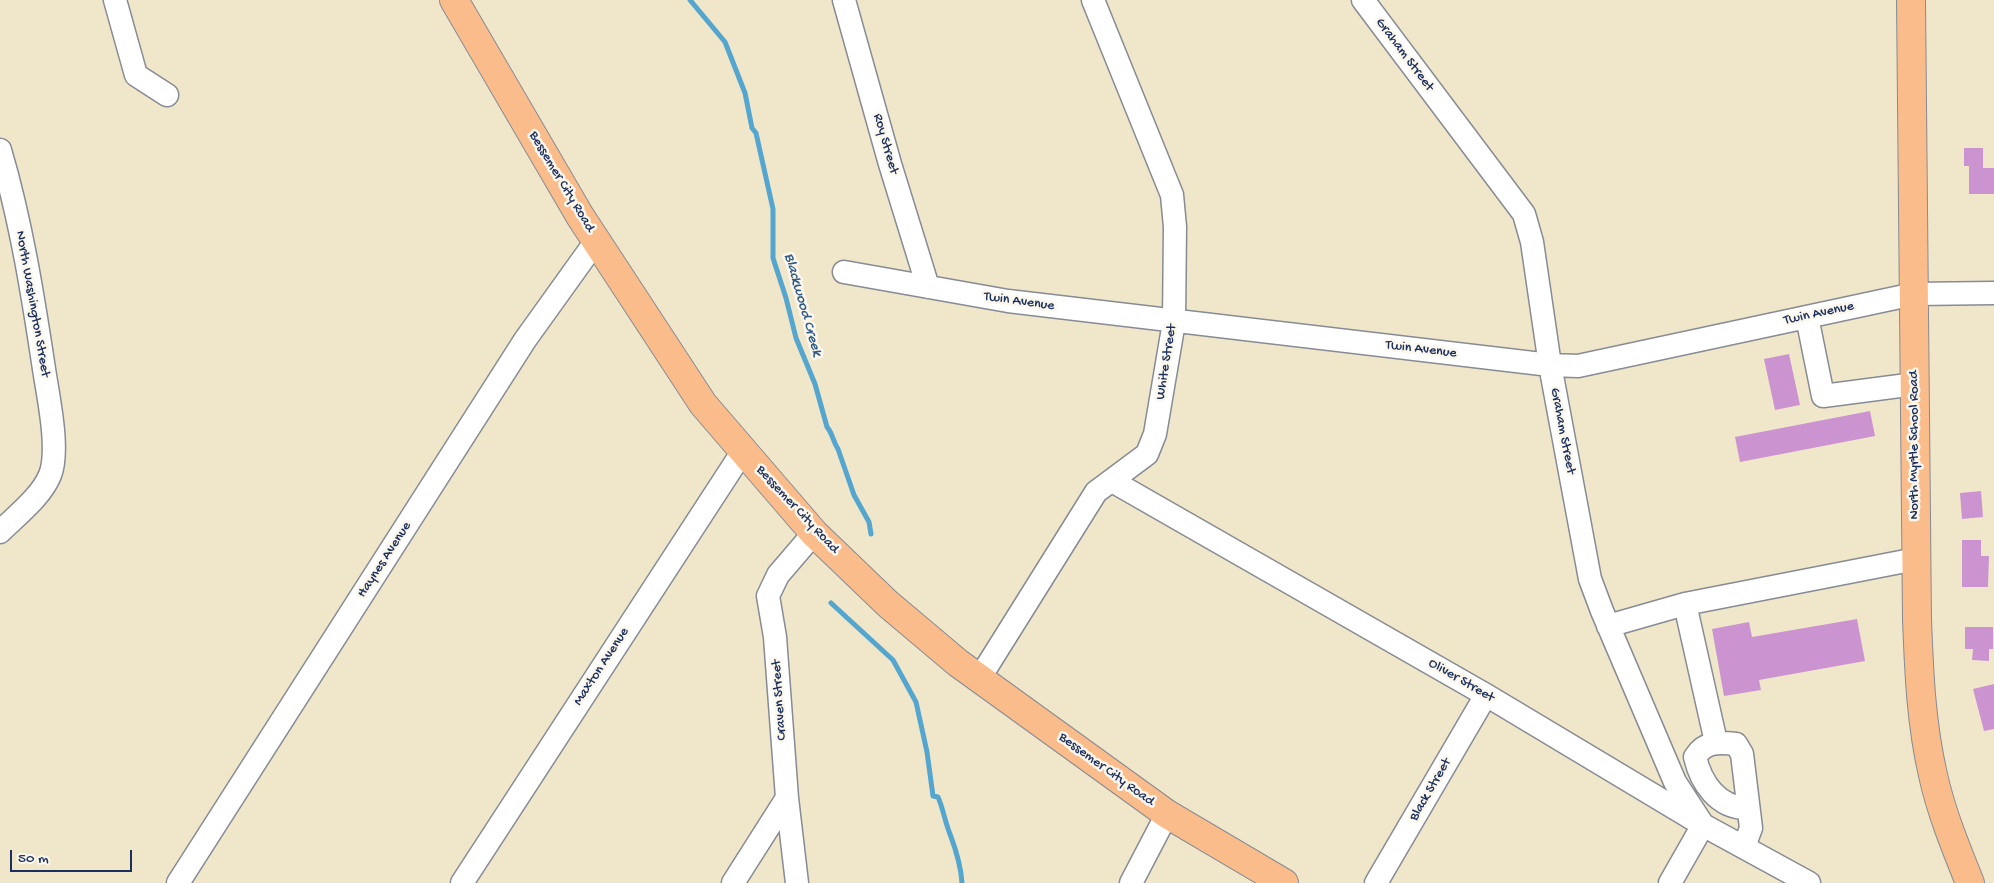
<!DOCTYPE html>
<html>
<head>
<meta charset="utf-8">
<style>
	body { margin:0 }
	#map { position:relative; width:1994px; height:883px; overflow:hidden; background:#f0e7cb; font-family:"Gochi Hand",sans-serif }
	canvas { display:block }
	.scale { position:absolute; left:10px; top:850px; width:122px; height:22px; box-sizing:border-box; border:2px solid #1b2f5e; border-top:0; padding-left:6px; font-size:15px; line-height:18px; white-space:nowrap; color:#1b2f5e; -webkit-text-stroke:4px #fbf7ec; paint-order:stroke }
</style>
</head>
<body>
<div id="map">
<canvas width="1994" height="883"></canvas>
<div class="scale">50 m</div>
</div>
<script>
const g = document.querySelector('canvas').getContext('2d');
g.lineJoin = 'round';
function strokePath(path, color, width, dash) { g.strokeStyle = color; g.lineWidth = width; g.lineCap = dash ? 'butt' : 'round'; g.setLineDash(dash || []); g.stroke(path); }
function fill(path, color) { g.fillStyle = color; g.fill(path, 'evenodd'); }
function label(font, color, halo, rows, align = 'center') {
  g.font = font + ' "Gochi Hand",sans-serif'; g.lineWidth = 5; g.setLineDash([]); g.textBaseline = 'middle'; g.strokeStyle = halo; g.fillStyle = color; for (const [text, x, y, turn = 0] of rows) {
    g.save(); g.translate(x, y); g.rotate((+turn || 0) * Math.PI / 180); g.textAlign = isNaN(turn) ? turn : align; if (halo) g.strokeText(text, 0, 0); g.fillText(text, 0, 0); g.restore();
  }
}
strokePath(new Path2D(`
	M690,0L725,42L745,93L752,128L756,133L773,209V258L786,298L796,338L815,384L827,427C833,434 833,442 838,449L854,495L869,522L871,534
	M831,603L893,660L916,702L927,752L933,796L938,797C943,808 945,822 950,834C956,850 961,865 962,883`), '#54a6cf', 5);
fill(new Path2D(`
	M1964,148H1983V168H1994V194H1969V166H1964Z
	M1789,354L1800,405L1775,410L1764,359Z
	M1870,411L1875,436L1740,462L1735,437Z
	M1981,491L1983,517L1962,519L1960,493Z
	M1962,540H1981V556H1989L1988,587H1962Z
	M1857,619L1865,661L1759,680L1761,690L1724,696L1712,629L1749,622L1752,637Z
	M1965,627H1993V649H1989V661L1972,660L1973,649H1965Z
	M1994,684V729L1984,731L1973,689Z`), '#cc93d1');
const minor = new Path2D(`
	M115,0L136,75L167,95
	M844,0L890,164L928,287
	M1363,0L1524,214L1532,242L1550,365L1590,579L1602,611L1675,782L1703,825L1670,883
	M0,150C21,221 33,296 44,369C48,396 60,450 50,475C41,497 17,515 0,532
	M844,272L1008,301L1550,365L1578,366L1914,294L1994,293
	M1807,317L1823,396L1915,384
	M1112,481L1486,695L1703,825L1809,883
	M1685,604L1716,742
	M1608,626L1685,604L1916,559
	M979,679L1096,492L1147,454L1155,434L1174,322L1175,227L1172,195L1093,0
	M1744,847L1751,828L1742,754L1736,744C1719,742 1705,741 1695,757C1701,783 1718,808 1747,808
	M178,883L525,340L596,241
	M462,883L743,451
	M733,883L787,798
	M797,883L787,798L775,637L768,596L778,575L814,533
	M1131,883L1167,814
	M1376,883L1486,695`);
const major = new Path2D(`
	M454,0L580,216L703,404L814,533L888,604L958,663L1167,814L1284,883
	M1911,0L1917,619C1919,672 1921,723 1933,775C1941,812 1956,848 1970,883`);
strokePath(minor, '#868b94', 25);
strokePath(major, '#868b94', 30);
strokePath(minor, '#fff', 22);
strokePath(major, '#fabc8b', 28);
label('14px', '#1b2f5e', '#fbf7ec', [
	["Graham Street",1404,55,53],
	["Roy Street",885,144,74],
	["Bessemer City Road",561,182,59],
	["Twin Avenue",1019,302,8],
	["North Washington Street",32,304,80],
	["Twin Avenue",1819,314,-12],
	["Twin Avenue",1421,350,7],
	["White Street",1167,362,-81],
	["Graham Street",1562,431,79],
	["North Myrtle School Road",1915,445,-90],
	["Bessemer City Road",797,510,47],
	["Haynes Avenue",385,560,-57],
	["Maxton Avenue",602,667,-57],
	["Oliver Street",1461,681,30],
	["Craven Street",780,700,-94],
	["Bessemer City Road",1106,770,36],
	["Black Street",1431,790,-60]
]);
label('italic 15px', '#2f5986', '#fbf7ec', [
	["Blackwood Creek",802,305,74]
]);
</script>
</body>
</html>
